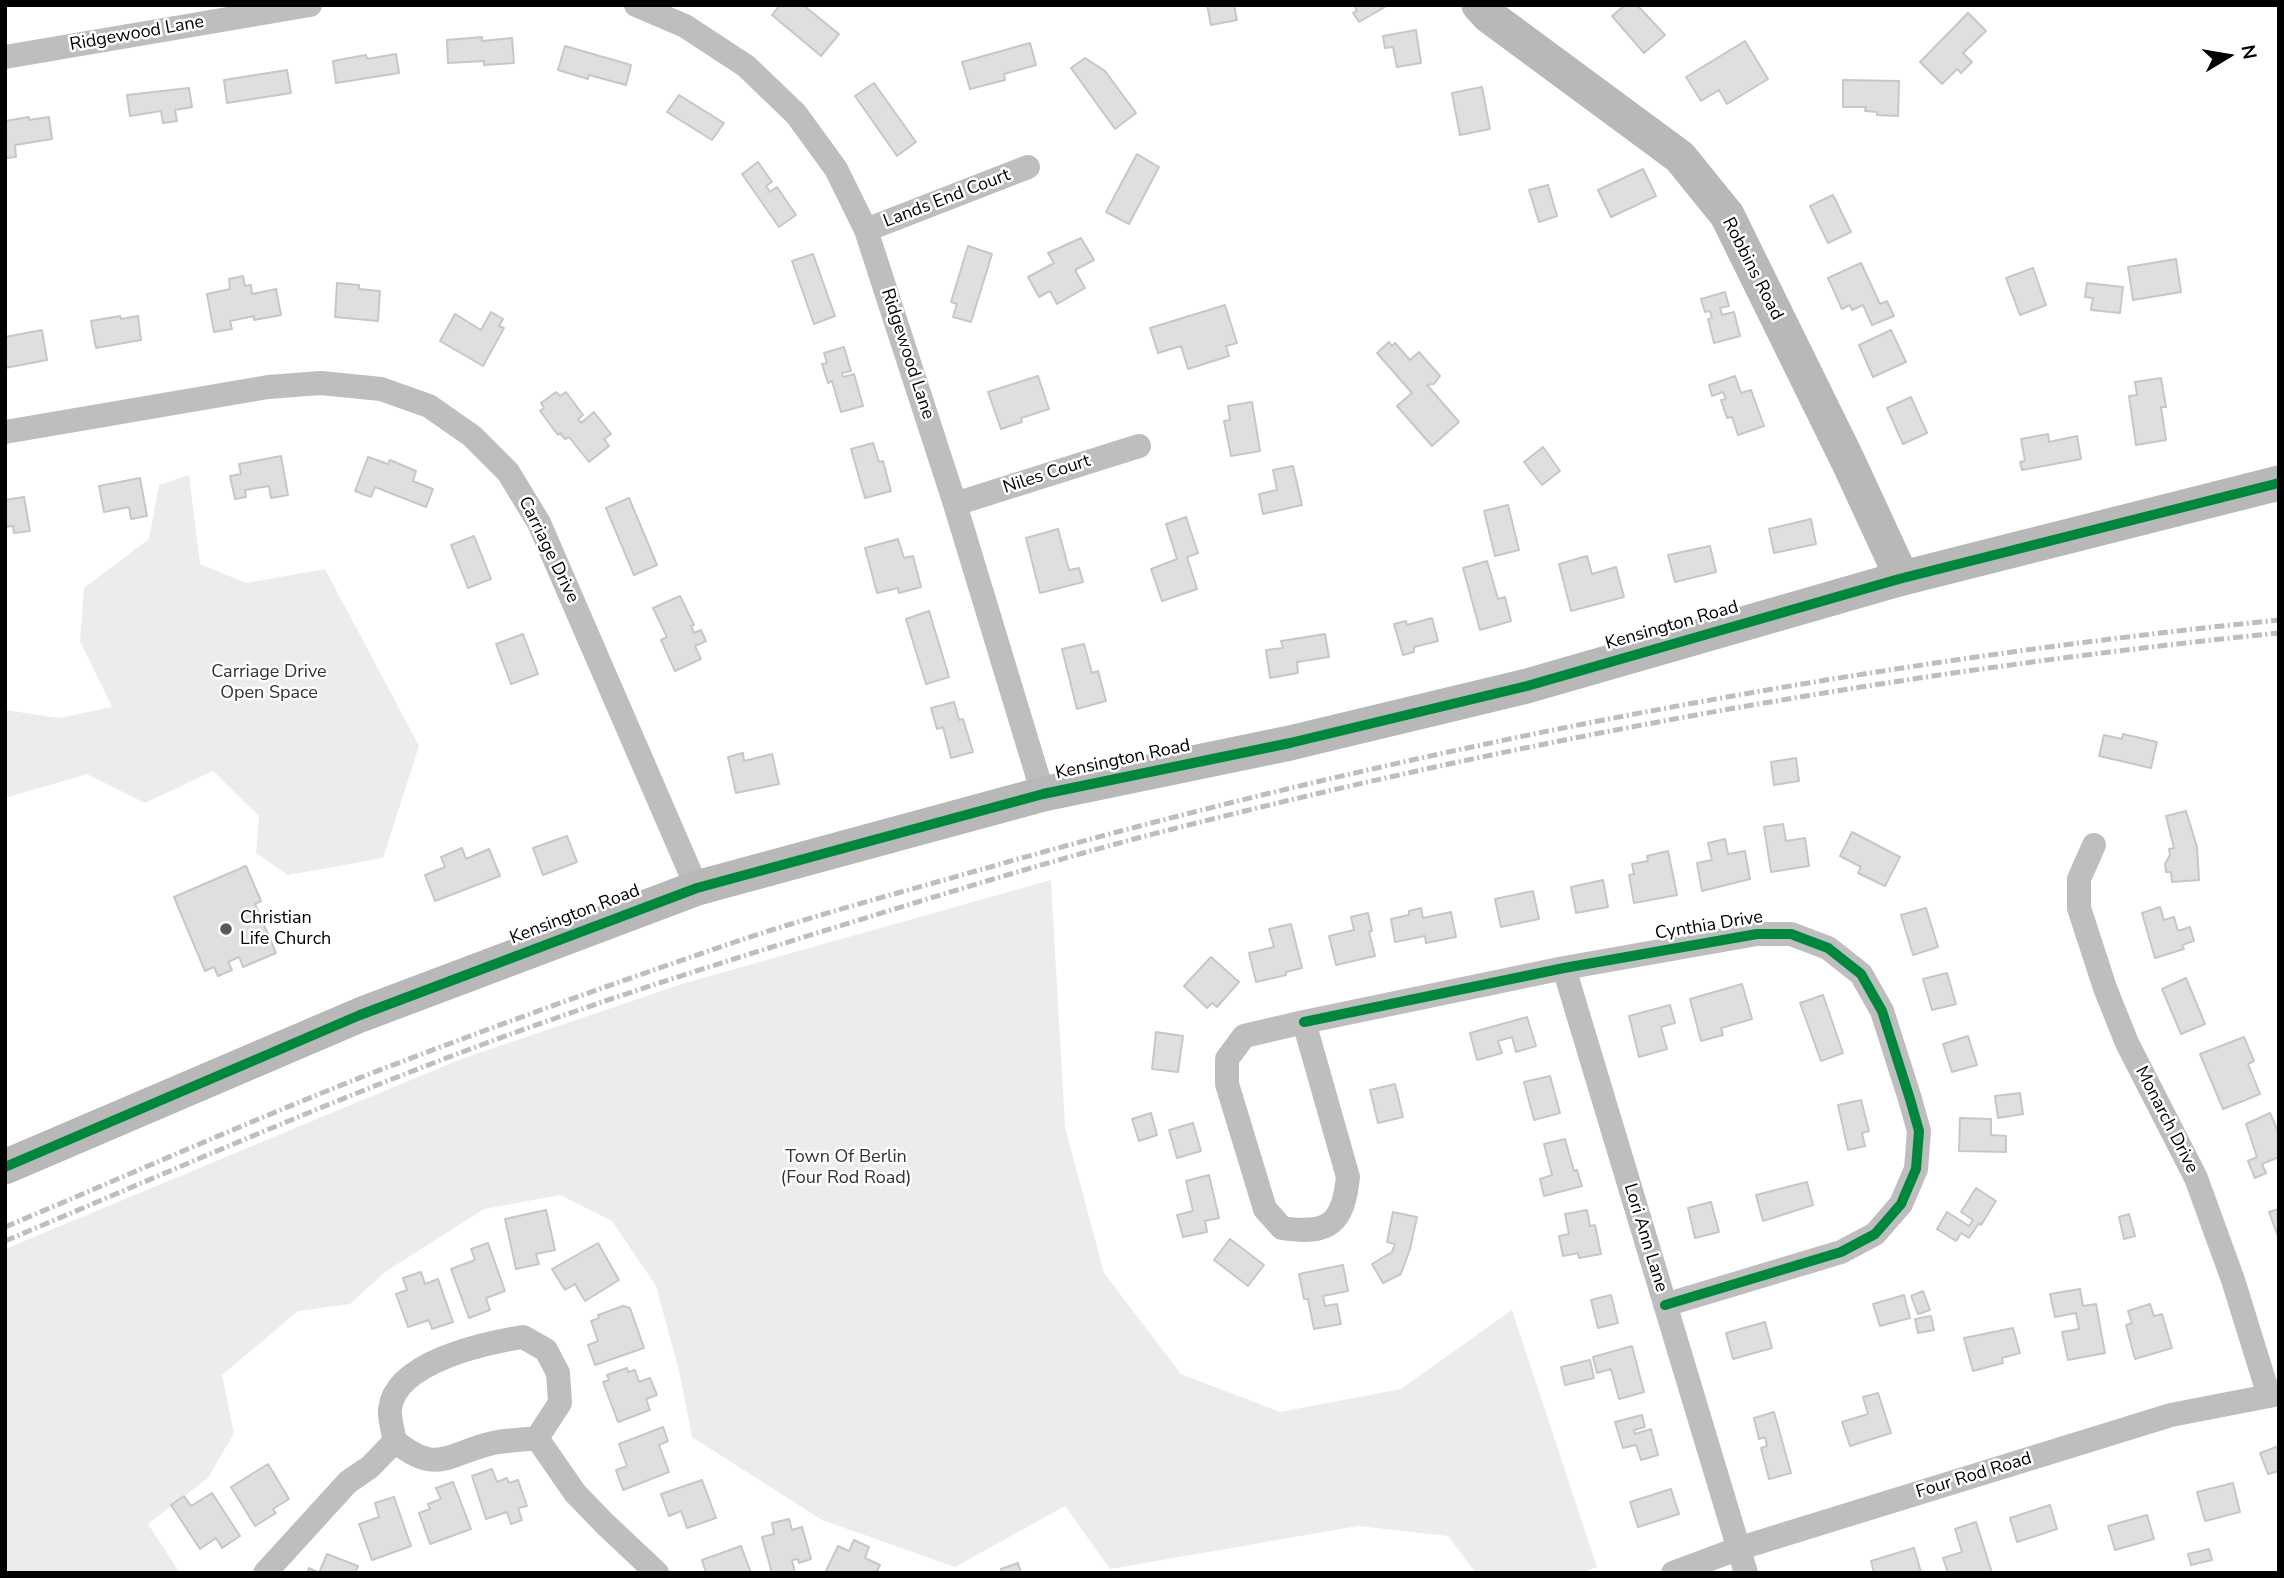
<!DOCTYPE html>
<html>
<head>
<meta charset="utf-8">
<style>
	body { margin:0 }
	#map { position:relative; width:2284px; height:1578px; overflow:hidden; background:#fff; font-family:"Nunito Sans",sans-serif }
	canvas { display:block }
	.frame { position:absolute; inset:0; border:7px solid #000; pointer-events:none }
	.north { position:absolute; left:2193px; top:21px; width:70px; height:70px; -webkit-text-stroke:5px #fff; paint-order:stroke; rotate:79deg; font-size:19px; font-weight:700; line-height:28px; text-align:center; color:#000 }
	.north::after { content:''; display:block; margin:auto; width:24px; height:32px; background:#000; clip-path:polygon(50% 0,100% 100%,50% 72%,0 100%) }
</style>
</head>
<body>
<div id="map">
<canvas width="2284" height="1578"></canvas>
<div class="frame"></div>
<div class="north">N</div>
</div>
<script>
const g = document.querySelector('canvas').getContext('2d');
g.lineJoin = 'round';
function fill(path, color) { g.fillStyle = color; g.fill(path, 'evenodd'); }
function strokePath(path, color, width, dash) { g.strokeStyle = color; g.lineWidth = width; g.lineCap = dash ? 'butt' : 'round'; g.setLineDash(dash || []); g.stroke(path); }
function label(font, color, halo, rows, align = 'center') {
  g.font = font + ' "Nunito Sans",sans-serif'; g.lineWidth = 5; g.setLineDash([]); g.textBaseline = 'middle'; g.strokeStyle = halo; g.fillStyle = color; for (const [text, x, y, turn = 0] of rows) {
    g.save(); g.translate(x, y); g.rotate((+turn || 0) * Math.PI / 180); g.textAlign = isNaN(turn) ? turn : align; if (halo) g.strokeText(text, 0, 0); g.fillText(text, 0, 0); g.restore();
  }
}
fill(new Path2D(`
	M189,475L200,564L246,583L325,569L419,746L383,858L288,875L256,853L259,816L213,771L145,803L87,774L5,798V710L59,718L112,707L80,641L84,588L149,539L159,485Z
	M1051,880L1065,1127L1104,1273L1181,1374L1280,1412L1401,1389L1512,1310L1597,1567L1581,1573H1476L1448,1536L1358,1526L1110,1569L1065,1506L955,1567L822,1520L692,1437L679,1371L656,1286L612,1221L560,1195L484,1209L385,1272L350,1304L298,1311L222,1375L234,1433L208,1478L148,1524L180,1573H5V1249L461,1059L685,983Z`), '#ececec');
const building = new Path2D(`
	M780,5H803L839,34L821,56L772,15Z
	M1207,5H1234L1237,20L1211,25Z
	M1354,5H1384L1385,7L1359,22L1353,13L1357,11Z
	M1625,5H1637L1665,35L1644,53L1612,16Z
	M1968,13L1986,31L1963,53L1972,62L1961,73L1957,69L1942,84L1920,62Z
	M1416,30L1421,63L1397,67L1393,47L1385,48L1383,36Z
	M482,37V41L512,38L514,63L484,65V61L448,63L447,40Z
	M1745,41L1768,79L1727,104L1719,90L1701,101L1686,77Z
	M1030,43L1036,65L1004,74L1005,80L970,89L962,62Z
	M565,46L631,65L626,85L589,75L588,79L558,70Z
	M396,54L399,73L336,83L333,61L366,55L367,59Z
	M1085,58L1105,71L1136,113L1115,129L1071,68Z
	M287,70L291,93L227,103L224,80Z
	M1843,80L1899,81L1898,116L1877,115V112L1865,111L1866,107H1843Z
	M874,83L916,142L897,156L855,96Z
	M1482,87L1490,129L1460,135L1452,93Z
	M189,88L192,107L175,110L177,121L163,123L161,111L130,116L127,95Z
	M679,95L724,123L712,140L667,112Z
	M29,117V120L49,117L52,139L15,145L16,157L6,158L5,121Z
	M1137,154L1159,167L1129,224L1106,212Z
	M758,162L772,182L766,186L770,192L777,187L796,215L779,227L742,174Z
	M1643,169L1656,196L1611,217L1598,190Z
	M1548,185L1557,216L1539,222L1529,190Z
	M1833,195L1851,232L1828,243L1810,206Z
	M1081,238L1094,260L1075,270L1085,288L1057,304L1050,291L1039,297L1028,277L1054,263L1048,253Z
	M968,246L992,254L971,322L953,317L957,304L951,302Z
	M813,254L835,316L814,324L792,261Z
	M2176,259L2181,292L2133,300L2128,267Z
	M1861,263L1880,304L1887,301L1894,316L1872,325L1863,305L1852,310L1850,305L1842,309L1828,278Z
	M2033,268L2046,305L2020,315L2006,278Z
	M243,276L245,286L251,285L252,294L276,289L281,315L254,320V316L230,321L232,329L214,332L207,294L230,289L229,279Z
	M337,283L359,285V289L380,291L378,321L335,317Z
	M2087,283L2123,287L2120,313L2091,310L2093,298L2085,297Z
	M1725,292L1729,306L1720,308L1722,315L1734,312L1740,336L1714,343L1708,319L1712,318L1710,311L1705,312L1701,299Z
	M1225,305L1237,343L1226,346L1229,356L1188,369L1181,346L1158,353L1150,328Z
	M491,312L503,319L499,326L504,328L483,366L440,341L455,314L481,330Z
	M120,316L121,319L138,316L141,340L96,348L91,321Z
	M42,330L47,360L5,368V337Z
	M1891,330L1906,362L1873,377L1859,345Z
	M1389,342L1392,346L1395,343L1410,360L1419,352L1440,376L1434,384L1427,385L1459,422L1432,446L1397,406L1412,393L1377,353Z
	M844,347L851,371L842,373L843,377L854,374L863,406L841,412L832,381L828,383L822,364L827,363L824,353Z
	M1038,376L1049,409L1021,418L1022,422L1001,429L988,392Z
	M1735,376L1741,393L1751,390L1764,426L1738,435L1732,417L1727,418L1721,400L1726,399L1723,392L1712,396L1709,385Z
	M2161,378L2166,407H2161L2166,440L2136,445L2129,396L2137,395L2135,382Z
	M556,392L560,396L566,392L583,415L578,419L581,423L594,412L611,434L604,439L609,446L589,462L569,437L565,439L560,433L558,435L540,411L544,408L541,403Z
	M1911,397L1927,433L1903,444L1887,408Z
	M1252,402L1260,451L1231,456L1224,421L1230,420L1228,406Z
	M2048,434L2049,442L2077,436L2081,459L2022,470L2020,462L2025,461L2021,439Z
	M873,443L879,462L883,461L891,491L865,498L851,449Z
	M1543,447L1560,471L1542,485L1524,462Z
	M281,456L288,495L271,498L269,486L245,490L246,497L235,499L230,476L241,474L239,464Z
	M368,457L388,464L390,460L416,471L413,481L433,489L426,507L375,487L371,497L355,491Z
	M1293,466L1302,505L1263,514L1259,494L1277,490L1273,470Z
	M140,478L147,516L131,519L129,507L104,512L99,486Z
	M24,497L30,531L14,533L13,526L5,527V500Z
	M629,498L657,565L634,575L606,508Z
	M1508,505L1519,550L1495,556L1484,511Z
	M1186,517L1198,553L1187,557L1197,589L1162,601L1151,569L1177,559L1166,524Z
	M1811,519L1816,544L1774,553L1769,529Z
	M1058,529L1069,570L1079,568L1083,582L1040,593L1026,538Z
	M474,536L491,579L468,588L451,545Z
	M898,539L904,558L913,556L921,587L899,593L898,588L877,593L865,548Z
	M1710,546L1716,572L1675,582L1668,555Z
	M1587,556L1592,574L1616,567L1624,597L1571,611L1559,564Z
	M1487,561L1498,599L1505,597L1511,621L1480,630L1463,568Z
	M680,596L694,625L691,626L694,633L701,630L706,641L695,646L701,659L675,671L661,640L667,637L653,608Z
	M929,611L949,677L926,684L906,619Z
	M1432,618L1438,641L1414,647V652L1403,655L1394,624L1406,621L1407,625Z
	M523,634L538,674L511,684L496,644Z
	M1325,634L1329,657L1297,662L1298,673L1270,678L1266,650L1283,648L1281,641Z
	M1084,644L1092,673L1098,671L1106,701L1077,709L1062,649Z
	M954,702L959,720L963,719L973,752L951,758L943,727L937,729L931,708Z
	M2123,734L2157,742L2151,768L2099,756L2104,735L2122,739Z
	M743,753L744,761L772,754L779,784L736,793L728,757Z
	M1796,758L1799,781L1774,785L1771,762Z
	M2186,811L2197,847L2199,880L2172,882L2171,872H2166L2165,864L2170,855L2169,849L2174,848L2166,816Z
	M1783,824L1786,841L1805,838L1809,866L1771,872L1764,827Z
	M1852,832L1900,857L1885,886L1858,873L1861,867L1840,856Z
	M567,836L577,862L543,875L533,848Z
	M1725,839L1728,854L1745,851L1750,879L1702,891L1697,863L1712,860L1708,843Z
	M462,848L466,859L489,849L500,876L435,901L425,875L445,867L441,857Z
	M1668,851L1677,895L1634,903L1629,875L1634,874L1632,864L1648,861L1647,856Z
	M246,866L261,901L255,904L276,953L243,967L239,957L228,962L232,970L218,976L214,967L205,971L174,897Z
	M1603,880L1608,907L1576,913L1571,887Z
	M1533,891L1539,919L1501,927L1495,899Z
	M2160,907L2164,920L2174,917L2178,931L2190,927L2194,941L2182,945L2184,949L2155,958L2142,913Z
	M1421,908L1423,918L1451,912L1456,937L1426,943L1425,936L1395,942L1391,919L1409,915V911Z
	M1926,908L1938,947L1913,955L1901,915Z
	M1368,913L1372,931L1369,932L1375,956L1336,965L1329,936L1354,930L1351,917Z
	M1291,924L1302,968L1286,972V975L1256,982L1249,953L1274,947L1269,929Z
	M1211,957L1239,982L1217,1007L1212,1003L1207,1008L1184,986Z
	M1947,973L1956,1004L1932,1010L1923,979Z
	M2186,978L2205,1024L2181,1034L2162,989Z
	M1742,984L1752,1019L1721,1028L1723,1035L1701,1041L1690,999Z
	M1823,995L1843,1053L1821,1061L1800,1003Z
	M1670,1005L1675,1023L1661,1027L1667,1049L1639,1057L1629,1016Z
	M1527,1017L1536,1046L1516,1052L1512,1037L1498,1041L1502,1053L1477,1060L1470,1033Z
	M1156,1032L1183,1036L1178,1072L1152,1069Z
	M1968,1036L1977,1065L1952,1072L1943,1044Z
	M2244,1037L2254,1061L2248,1064L2260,1094L2223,1109L2200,1054Z
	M1550,1076L1560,1113L1534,1120L1524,1082Z
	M1395,1084L1403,1117L1378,1123L1370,1090Z
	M2020,1093L2023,1114L1998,1118L1995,1096Z
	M1861,1100L1869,1131L1862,1133L1865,1146L1848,1150L1838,1105Z
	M1151,1113L1157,1135L1139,1141L1132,1119Z
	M2270,1113L2279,1134V1157L2262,1164L2266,1173L2255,1178L2248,1161L2257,1157L2246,1124Z
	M1960,1118L1991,1119V1135L2006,1136V1152L1959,1151Z
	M1193,1123L1201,1151L1177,1158L1169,1130Z
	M1565,1139L1574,1171L1577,1170L1582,1186L1544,1196L1540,1179L1552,1175L1544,1144Z
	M1209,1175L1219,1218L1205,1221L1207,1232L1183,1237L1177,1215L1193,1211L1186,1181Z
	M1807,1182L1813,1205L1763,1221L1756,1195Z
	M1976,1188L1996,1201L1981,1225L1979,1223L1969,1238L1961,1233L1956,1241L1937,1229L1947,1212L1969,1226L1973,1220L1961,1212Z
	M1711,1202L1719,1232L1695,1238L1688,1208Z
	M2279,1209V1239L2269,1212Z
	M546,1210L555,1250L536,1254L539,1264L516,1269L505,1219Z
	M1587,1210L1590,1226L1595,1225L1601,1254L1579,1258L1578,1253L1563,1256L1559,1236L1569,1234L1565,1214Z
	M1393,1212L1417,1217L1410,1249L1401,1274L1383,1283L1372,1264L1392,1252L1393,1249L1395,1244L1387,1242Z
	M2129,1214L2135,1236L2124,1239L2119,1217Z
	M1230,1239L1264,1265L1248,1286L1214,1260Z
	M488,1243L505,1291L486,1298L490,1310L469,1318L451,1269L475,1260L471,1249Z
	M598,1243L619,1280L585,1301L575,1284L565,1290L552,1269Z
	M1343,1265L1348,1291L1323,1296L1325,1306L1337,1304L1341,1324L1314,1329L1308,1299H1304L1299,1274Z
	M421,1272L425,1284L438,1279L453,1322L432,1329L429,1320L408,1327L396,1294L407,1290L403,1278Z
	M2080,1289L2083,1306L2096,1304L2105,1353L2068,1360L2062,1332L2079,1329L2076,1313L2055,1317L2050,1294Z
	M1923,1291L1930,1310L1918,1314L1911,1296Z
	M1611,1295L1618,1323L1598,1328L1591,1300Z
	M1904,1295L1910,1318L1880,1326L1873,1304Z
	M2150,1304L2154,1316L2162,1314L2172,1348L2135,1359L2126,1325L2132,1323L2128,1311Z
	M623,1306L630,1308L644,1348L595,1365L588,1345L598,1341L591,1321L599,1318L598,1315Z
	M1931,1316L1934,1330L1918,1333L1915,1319Z
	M1765,1322L1772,1348L1733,1359L1726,1333Z
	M2013,1328L2020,1353L2002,1358L2003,1363L1973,1371L1964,1338Z
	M1632,1346L1644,1392L1619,1399L1611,1369L1597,1373L1593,1357Z
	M1590,1360L1594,1378L1565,1385L1561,1367Z
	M627,1368L628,1372L635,1370L639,1382L650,1378L657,1395L646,1399L650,1410L618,1422L603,1382L609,1380L607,1375Z
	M1878,1393L1891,1433L1850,1446L1842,1422L1868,1414L1863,1397Z
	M1774,1412L1791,1473L1769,1479L1761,1448L1767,1446L1765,1437L1759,1439L1754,1418Z
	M1642,1415L1645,1427L1634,1430L1635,1434L1651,1429L1658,1455L1641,1460L1636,1445L1623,1448L1615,1422Z
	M663,1427L668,1441L659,1445L669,1472L623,1490L616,1470L627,1466L619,1444Z
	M2279,1446V1471L2268,1474L2260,1453Z
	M268,1464L289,1499L273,1509L276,1513L255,1526L231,1487Z
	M492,1469L497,1482L507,1478L509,1483L518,1480L527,1506L518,1508L522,1520L511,1524L507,1512L486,1519L472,1476Z
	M702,1480L716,1518L687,1528L681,1511L669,1516L661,1494Z
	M453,1482L471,1529L430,1544L419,1513L430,1509L428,1504L441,1499L436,1488Z
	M2233,1483L2240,1512L2205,1521L2197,1492Z
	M1671,1489L1679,1514L1638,1527L1630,1502Z
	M212,1493L240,1536L222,1548L216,1538L200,1549L171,1505L184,1496L191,1506Z
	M394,1497L411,1546L372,1560L359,1524L379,1517L375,1503Z
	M2050,1505L2057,1529L2017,1542L2010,1518Z
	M2147,1515L2154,1539L2115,1550L2108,1526Z
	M789,1519L792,1530L802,1527L811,1559L799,1563L798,1559L792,1560L795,1573H772L762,1537L774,1534L772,1523Z
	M1976,1522L1992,1573H1948L1943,1558L1962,1552L1955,1529Z
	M854,1540L869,1547L865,1558L880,1565L876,1573H829L826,1571L838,1546L849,1551Z
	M741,1546L751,1573H706L702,1560Z
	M1914,1548L1921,1572L1874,1573L1871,1561Z
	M2209,1549L2212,1560L2191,1565L2188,1554Z
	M327,1554L358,1566L355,1573H307L309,1568L319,1573Z
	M1018,1563L1021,1573H1002L1001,1569Z`);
fill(building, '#dfdfdf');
strokePath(building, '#c7c7c7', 2);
strokePath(new Path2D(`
	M636,5L685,26L746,66L796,114L836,169L866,230L955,504L1043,794
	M5,57L310,5
	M866,230L1028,167
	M5,432L268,387L321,383L381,389L429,406L472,436L508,472L539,523L697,888
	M955,504L1139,446
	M2094,845L2079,879V908L2105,988L2127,1043L2196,1178L2233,1280L2269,1396
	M1564,968L1746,1573
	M1304,1022L1564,968L1757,934H1791L1828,948L1861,974L1882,1011L1910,1099L1919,1131L1916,1169L1901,1204L1875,1234L1841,1252L1665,1305
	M1304,1022L1348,1177C1343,1224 1329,1235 1282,1228L1265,1209L1227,1084V1059L1244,1036Z
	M523,1337L546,1350L558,1373L560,1403L537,1438C523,1440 507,1440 493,1443C449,1453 437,1476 395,1441C393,1432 389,1418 390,1409C395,1362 485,1343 523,1337Z
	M537,1438L575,1493L605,1524L657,1573
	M265,1573L348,1482L370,1467L395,1441
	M1673,1573L1737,1549L2171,1415L2279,1394`), '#bebebe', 24);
strokePath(new Path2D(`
	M1479,5L1489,16L1680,157L1727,215L1848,461L1896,565L1899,579
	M5,1167L360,1015L697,888L1043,794L1290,743L1527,686L1899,579L2279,483`), '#b8b8b8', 35);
strokePath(new Path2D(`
	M5,1227C126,1176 245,1123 367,1075C489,1028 611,984 735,942C821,913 910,890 997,865C1416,746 1846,664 2279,620
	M5,1241C188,1164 369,1083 556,1018C638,989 721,963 804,937C914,903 1023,869 1134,839C1510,741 1892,672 2279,633`), '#bebebe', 5, [10, 3.5, 2, 3.5]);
strokePath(new Path2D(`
	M1304,1022L1564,968L1757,934H1791L1828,948L1861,974L1882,1011L1910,1099L1919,1131L1916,1169L1901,1204L1875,1234L1841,1252L1665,1305
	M5,1167L360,1015L697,888L1043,794L1290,743L1527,686L1899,579L2279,483`), '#00873e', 10);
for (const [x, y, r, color] of [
	[226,929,7,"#595959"]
]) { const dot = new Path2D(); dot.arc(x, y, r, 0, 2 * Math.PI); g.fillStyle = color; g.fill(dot); strokePath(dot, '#fff', 2.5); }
label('18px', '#000', '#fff', [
	["Ridgewood Lane",137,34,-10],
	["Lands End Court",947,199,-21],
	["Robbins Road",1752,269,63],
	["Ridgewood Lane",907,354,72],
	["Niles Court",1047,475,-18],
	["Carriage Drive",548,550,64],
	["Kensington Road",1672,626,-16],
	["Kensington Road",1123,760,-12],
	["Kensington Road",575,915,-21],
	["Cynthia Drive",1709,926,-9],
	["Monarch Drive",2166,1120,63],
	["Lori Ann Lane",1645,1238,73],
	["Four Rod Road",1974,1476,-17]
]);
label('18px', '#333', '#fff', [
	["Carriage Drive",269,673],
	["Open Space",269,694],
	["Town Of Berlin",846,1158],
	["(Four Rod Road)",846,1179]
]);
label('18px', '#000', '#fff', [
	["Christian",240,919],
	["Life Church",240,940]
], 'left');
</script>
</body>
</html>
